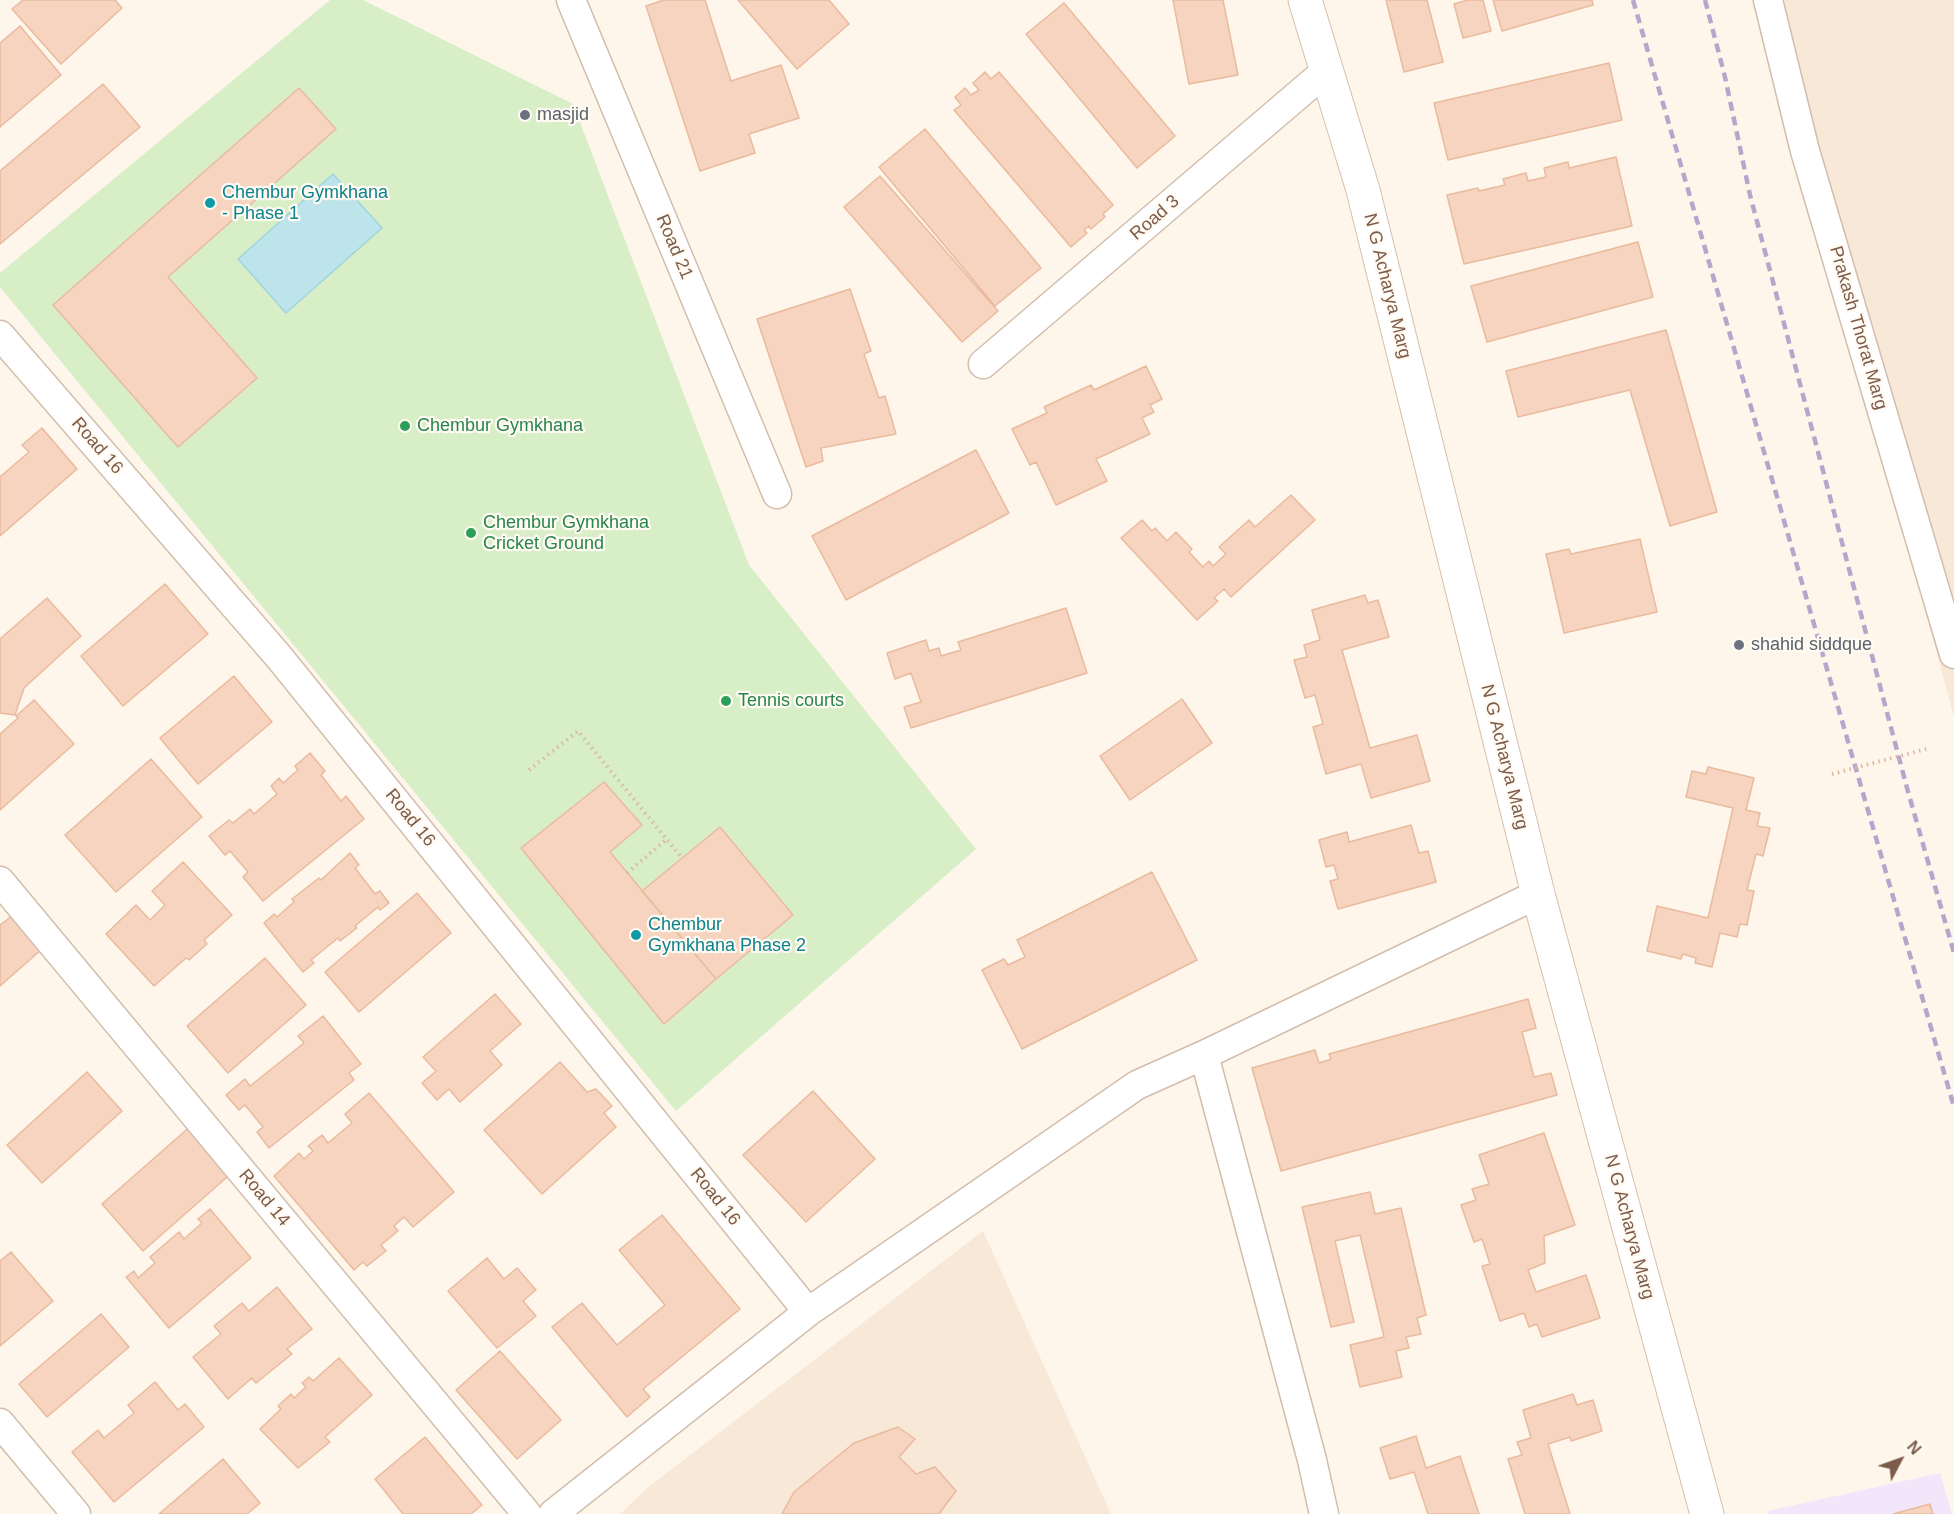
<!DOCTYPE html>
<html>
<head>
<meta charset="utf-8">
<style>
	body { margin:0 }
	#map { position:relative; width:1954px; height:1514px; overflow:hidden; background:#fef6ea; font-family:Helvetica,sans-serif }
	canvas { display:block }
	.north { position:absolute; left:1870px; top:1430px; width:60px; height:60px; -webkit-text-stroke:4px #fffaf2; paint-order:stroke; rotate:49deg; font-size:16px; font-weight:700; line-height:24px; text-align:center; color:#7c5b4a }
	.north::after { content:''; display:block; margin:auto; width:21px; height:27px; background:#7c5b4a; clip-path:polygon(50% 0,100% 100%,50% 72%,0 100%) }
</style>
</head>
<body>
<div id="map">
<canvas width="1954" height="1514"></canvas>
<div class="north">N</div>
</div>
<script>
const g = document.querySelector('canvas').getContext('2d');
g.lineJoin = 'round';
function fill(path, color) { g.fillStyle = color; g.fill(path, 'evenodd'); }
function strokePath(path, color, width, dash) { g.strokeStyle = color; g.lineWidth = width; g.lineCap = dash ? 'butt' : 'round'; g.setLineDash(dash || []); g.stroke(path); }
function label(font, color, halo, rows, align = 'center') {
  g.font = font + ' Helvetica,sans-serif'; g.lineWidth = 4.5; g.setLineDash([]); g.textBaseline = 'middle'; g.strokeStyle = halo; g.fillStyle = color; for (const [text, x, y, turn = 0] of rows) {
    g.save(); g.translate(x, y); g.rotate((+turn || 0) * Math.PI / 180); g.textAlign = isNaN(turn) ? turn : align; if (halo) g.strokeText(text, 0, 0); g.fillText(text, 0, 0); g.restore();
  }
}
fill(new Path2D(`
	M1760,0H1954V717Z
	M983,1231L1111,1514H620L647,1488Z`), '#f7e8d7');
fill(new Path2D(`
	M1940,1473L1952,1514H1769L1768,1511Z`), '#f3e6fb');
fill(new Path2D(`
	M330,0H363L573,104L749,565L976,849L676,1111L0,287V273Z`), '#d7eec6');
const water = new Path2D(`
	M333,174L382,228L286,313L238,259Z`);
fill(water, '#bce4ea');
strokePath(water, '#a1d5dd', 1.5);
const building = new Path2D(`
	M23,0H115L122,8L61,64L12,9Z
	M664,0H705L731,81L781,65L799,118L749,134L755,153L700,171L646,6Z
	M738,0H829L849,24L797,69Z
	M1173,0H1223L1238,75L1189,84Z
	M1386,0H1427L1443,62L1404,72Z
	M1468,0H1483L1491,31L1463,38L1454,4Z
	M1493,0H1592L1593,5L1502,31Z
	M1064,3L1175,136L1137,168L1026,34Z
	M20,26L61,75L0,127V43Z
	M1609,63L1622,120L1448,160L1434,103Z
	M985,72L991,79L999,72L1113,205L1103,214L1105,217L1091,229L1089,226L1084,230L1087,233L1071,247L954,110L961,105L955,97L965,88L971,95L979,90L973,83Z
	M103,84L140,127L0,244V171Z
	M299,88L336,129L168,277L257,378L178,447L53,305Z
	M925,129L1041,268L995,306L879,167Z
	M1616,157L1632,226L1464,264L1447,195L1478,188L1479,191L1505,185L1503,179L1526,173L1528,181L1546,177L1544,168L1568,162L1569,168Z
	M880,176L998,311L962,342L844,207Z
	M1638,242L1653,297L1487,342L1471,286Z
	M850,289L871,351L864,354L879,398L885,396L896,434L821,448L823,461L806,467L757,319Z
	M1666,330L1717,512L1670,526L1630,390L1518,417L1506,371Z
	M1146,366L1162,399L1150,405L1154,412L1142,418L1150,434L1096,459L1107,481L1056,505L1036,462L1030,465L1012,429L1047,413L1044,407L1091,385L1094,390Z
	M42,428L77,469L0,536V477L29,452L22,445Z
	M976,450L1009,513L846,600L812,536Z
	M1291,495L1315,520L1231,597L1224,589L1214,598L1218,601L1197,620L1121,538L1142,520L1152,531L1155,528L1167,541L1176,532L1192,549L1189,552L1203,567L1209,561L1213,566L1226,554L1219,547L1249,520L1255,527Z
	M1640,539L1657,612L1564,633L1546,554L1569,549L1571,554Z
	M165,584L208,634L123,706L81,656Z
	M1365,595L1368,603L1378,600L1389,637L1342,650L1370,748L1417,735L1430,781L1371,798L1361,764L1326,774L1313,727L1323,724L1315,695L1305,698L1294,660L1307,657L1304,645L1320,640L1312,610Z
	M47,598L81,636L24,688L15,715L0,713V639Z
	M1066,608L1087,673L911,728L904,707L921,702L911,673L895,679L887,653L926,640L929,651L939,648L941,656L961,650L958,642Z
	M234,676L272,722L198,784L160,738Z
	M1182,699L1212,743L1130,800L1100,756Z
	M34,700L74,744L0,810V734L18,718L16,716Z
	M310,753L325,771L321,775L341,801L346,796L364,819L263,901L243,877L248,872L230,851L225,855L209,836L229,820L233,823L250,809L254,814L277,794L271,786L279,778L283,783L298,770L295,766Z
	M151,759L202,817L116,892L65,835Z
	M1708,767L1754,778L1746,810L1760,813L1757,826L1770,828L1763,856L1756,854L1747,890L1754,891L1747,925L1740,924L1737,937L1720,933L1712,967L1695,963L1696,958L1683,954L1681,959L1647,951L1657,906L1708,918L1733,808L1686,797L1692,771L1706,774Z
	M604,782L642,825L610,852L716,979L664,1024L521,848Z
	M1411,825L1419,853L1428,851L1436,882L1338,909L1330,881L1338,879L1334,865L1326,867L1319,840L1347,832L1349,842Z
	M720,827L793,915L716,979L642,891Z
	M350,853L359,865L355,868L375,894L380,891L389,903L380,910L378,907L355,926L357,928L340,941L338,938L311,960L314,963L303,972L264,923L274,914L277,917L294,902L292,899L319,878L321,880Z
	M183,862L232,915L204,940L207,944L189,960L186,958L154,986L106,934L136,905L150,920L165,905L152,891Z
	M1152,872L1197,960L1022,1049L982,970L1004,959L1008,965L1025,957L1017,940Z
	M417,893L451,933L359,1012L325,972Z
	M12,916L42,949L0,986V925Z
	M265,958L306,1005L228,1073L187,1026Z
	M495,994L521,1024L490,1051L502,1065L460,1102L449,1089L437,1100L422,1083L436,1071L423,1057Z
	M1528,999L1536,1028L1522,1032L1534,1077L1551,1073L1557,1095L1281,1171L1252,1068L1315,1050L1319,1063L1331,1059L1329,1054Z
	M323,1016L361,1064L349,1073L354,1080L269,1148L257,1132L263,1127L245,1105L239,1110L226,1095L245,1079L250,1086L304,1043L298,1036Z
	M560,1062L587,1092L596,1089L612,1106L604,1113L616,1127L542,1194L484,1130Z
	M87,1072L122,1111L42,1183L7,1145Z
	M813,1091L875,1159L806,1222L743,1155Z
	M369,1093L454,1192L413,1227L404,1217L394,1226L398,1231L381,1245L386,1251L367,1266L363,1262L354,1270L274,1176L299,1153L304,1159L313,1151L308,1146L322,1135L328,1143L352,1123L345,1114Z
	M193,1124L234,1171L143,1251L102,1204Z
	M1544,1133L1575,1225L1544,1236L1545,1263L1528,1270L1536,1292L1586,1275L1600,1318L1542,1337L1537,1324L1529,1327L1524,1313L1500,1321L1482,1266L1490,1264L1482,1239L1474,1242L1461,1205L1476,1200L1472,1189L1489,1184L1479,1155Z
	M1370,1192L1375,1214L1401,1208L1426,1315L1417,1318L1421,1334L1406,1337L1409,1348L1396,1351L1402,1377L1360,1387L1350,1345L1384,1337L1360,1235L1335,1241L1354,1322L1331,1327L1302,1207Z
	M210,1209L251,1258L169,1328L126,1277L134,1271L138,1278L155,1263L150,1257L179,1232L184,1239L202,1223L198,1219Z
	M662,1215L740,1309L643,1389L650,1397L627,1417L552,1327L582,1303L617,1345L665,1305L619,1250Z
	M11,1252L53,1301L0,1346V1261Z
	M487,1258L504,1279L517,1268L536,1290L523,1301L536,1316L497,1348L448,1291Z
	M277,1287L312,1329L287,1349L292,1354L256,1383L252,1378L228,1399L193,1357L221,1334L214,1326L242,1303L249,1311Z
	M101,1314L129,1347L47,1417L19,1384Z
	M500,1351L561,1420L517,1459L456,1390Z
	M339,1358L372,1395L325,1437L330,1442L298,1468L260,1429L281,1409L278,1406L291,1394L294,1398L306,1387L302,1383L309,1377L313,1381Z
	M155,1382L178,1410L185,1404L204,1427L114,1502L72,1452L98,1430L104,1438L134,1413L128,1405Z
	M1573,1394L1577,1405L1593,1400L1602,1431L1571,1441L1570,1437L1548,1444L1570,1514H1525L1508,1459L1522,1455L1517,1442L1531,1438L1523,1410Z
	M898,1427L915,1439L899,1457L916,1474L935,1467L956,1491L939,1514H782L794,1492L854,1443Z
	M1416,1436L1426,1468L1460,1456L1479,1514H1428L1414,1472L1390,1479L1380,1448Z
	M425,1437L482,1505L471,1514H403L375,1479Z
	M223,1459L260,1503L247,1514H159Z
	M1930,1504L1933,1514H1893Z`);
fill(building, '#f6d4bf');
strokePath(building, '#eaba9e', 1.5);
const street = new Path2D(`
	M571,0L777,494
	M1768,0L1805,151L1954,654
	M0,335L279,657L808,1312
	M983,364L1326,71
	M0,881L527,1514
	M1204,1055L1312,1460L1324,1514
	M0,1423L76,1514
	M553,1514L808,1312L1137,1085L1204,1055L1538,894`);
const secondary = new Path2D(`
	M1305,0L1363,190L1538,894L1707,1514`);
strokePath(street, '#d3bdad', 31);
strokePath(secondary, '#d8bfad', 35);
strokePath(new Path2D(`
	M529,770L578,731L682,858
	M627,873L667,839`), '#dcb7a1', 4, [1.5, 4.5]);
strokePath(street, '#fff', 28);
strokePath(secondary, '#fff', 33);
strokePath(new Path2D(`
	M1633,0L1954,1107
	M1705,0L1725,77L1750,195L1907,788L1954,953`), '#b9a5cb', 4.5, [9, 6]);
strokePath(new Path2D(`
	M1832,774L1930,748`), '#dcb7a1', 4, [1.5, 4.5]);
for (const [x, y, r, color] of [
	[525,115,6,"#6b7280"],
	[210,203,6,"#0f9aa8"],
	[405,426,6,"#2e9e5b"],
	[471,533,6,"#2e9e5b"],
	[1739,645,6,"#6b7280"],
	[726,701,6,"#2e9e5b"],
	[636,935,6,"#0f9aa8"]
]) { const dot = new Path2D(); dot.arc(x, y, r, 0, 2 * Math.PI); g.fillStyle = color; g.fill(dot); strokePath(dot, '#fffaf2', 2); }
label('18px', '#5b616d', '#fffaf2', [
	["masjid",537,115],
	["shahid siddque",1751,645]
], 'left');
label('18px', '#0d838f', '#fffaf2', [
	["Chembur Gymkhana",222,193],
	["- Phase 1",222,214],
	["Chembur",648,925],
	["Gymkhana Phase 2",648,946]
], 'left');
label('18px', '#7c5b4a', '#fffaf2', [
	["Road 3",1155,218,-41],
	["Road 21",674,247,67],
	["N G Acharya Marg",1387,286,76],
	["Prakash Thorat Marg",1858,328,74],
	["Road 16",97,446,49],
	["N G Acharya Marg",1504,757,76],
	["Road 16",410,818,51],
	["Road 16",715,1197,51],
	["Road 14",264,1198,50],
	["N G Acharya Marg",1629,1227,75]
]);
label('18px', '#27864d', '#fffaf2', [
	["Chembur Gymkhana",417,426],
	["Chembur Gymkhana",483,523],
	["Cricket Ground",483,544],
	["Tennis courts",738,701]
], 'left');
</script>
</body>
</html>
